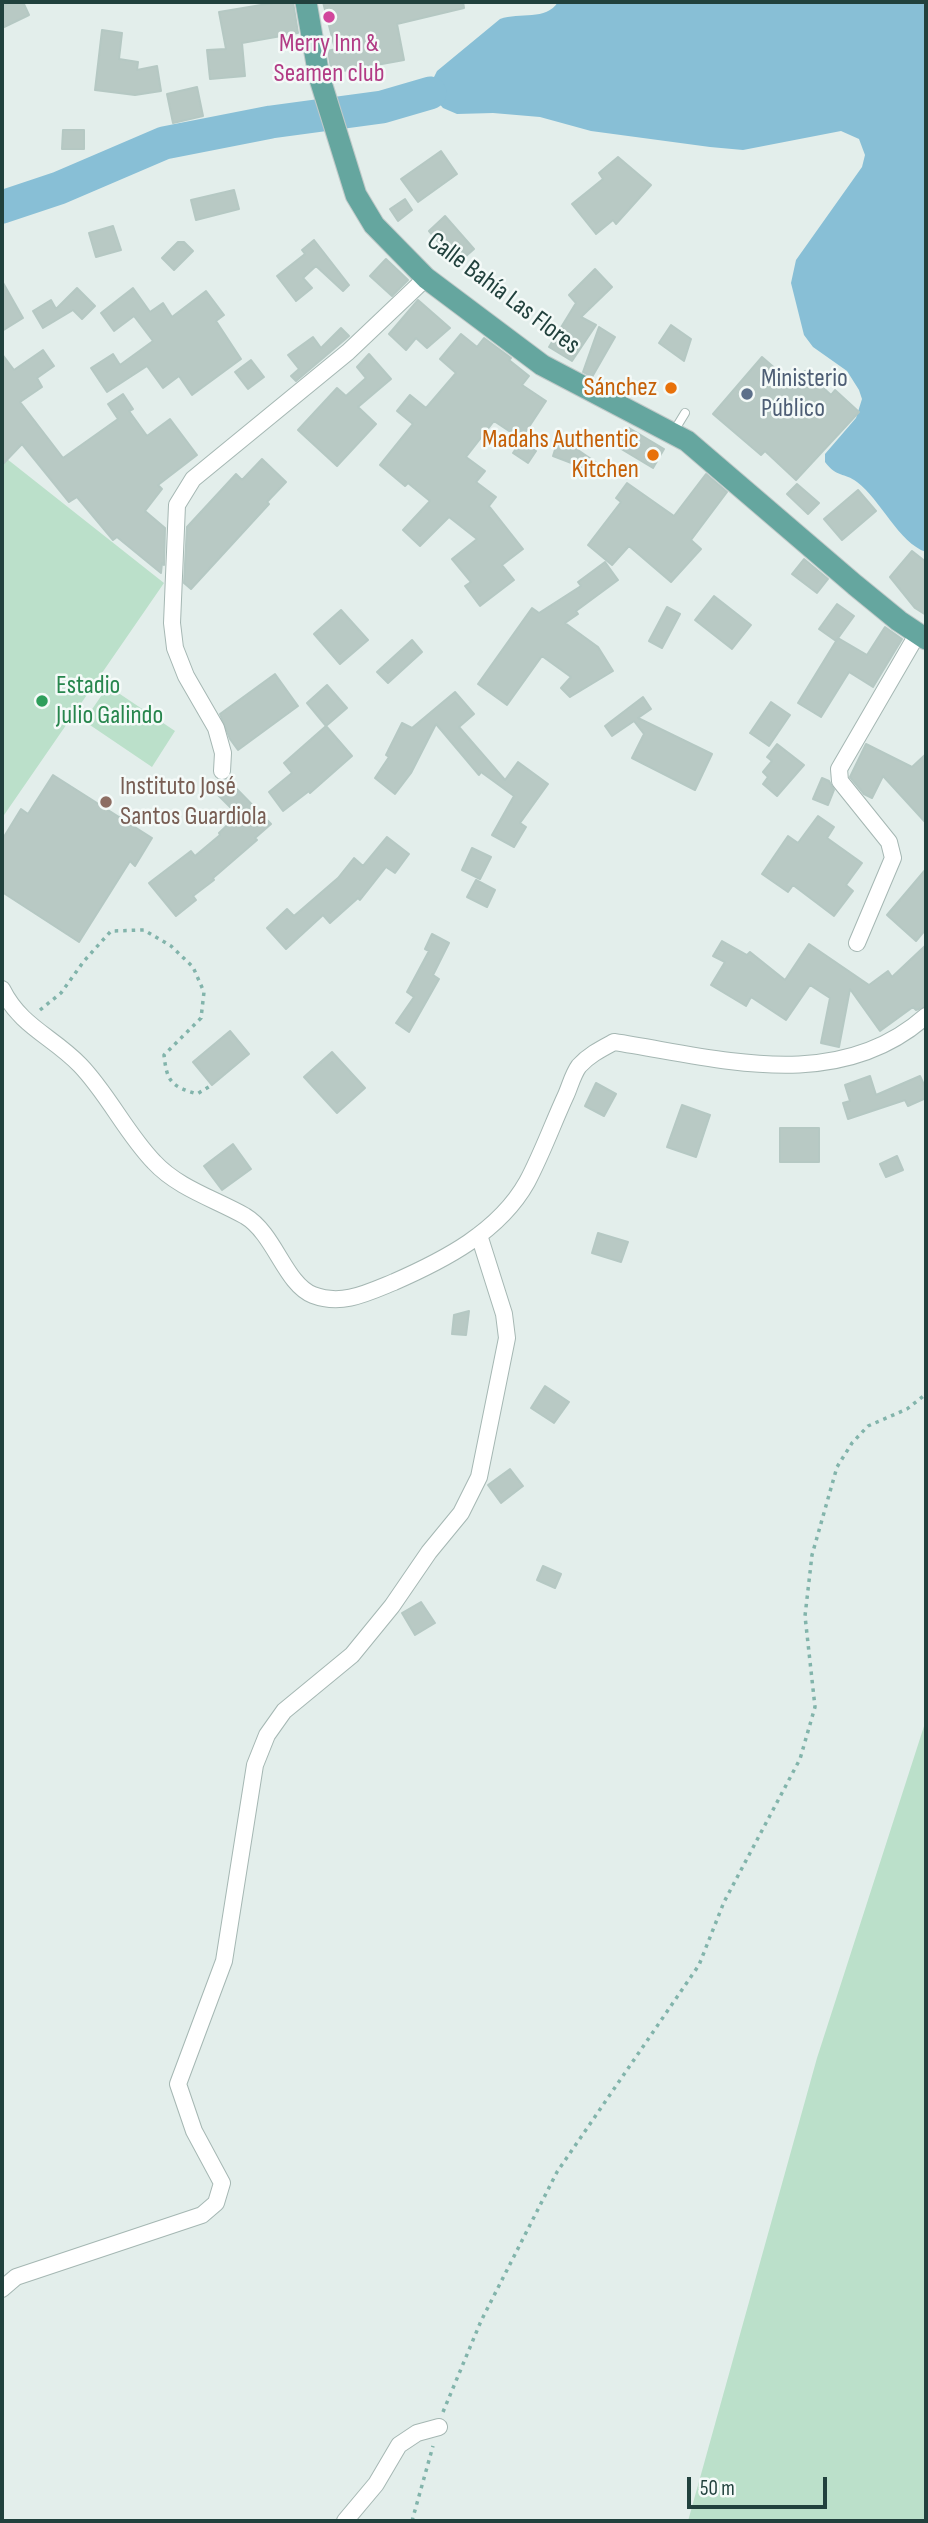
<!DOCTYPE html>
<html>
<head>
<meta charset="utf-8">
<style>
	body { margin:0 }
	#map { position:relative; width:928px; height:2523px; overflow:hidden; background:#e3eeeb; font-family:"Sofia Sans Condensed",sans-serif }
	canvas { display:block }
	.frame { position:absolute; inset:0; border:4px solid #21413d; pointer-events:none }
	.scale { position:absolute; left:687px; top:2477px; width:140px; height:32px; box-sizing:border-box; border:4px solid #21413d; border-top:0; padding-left:9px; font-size:21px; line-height:24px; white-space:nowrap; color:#21413d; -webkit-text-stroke:5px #f4faf8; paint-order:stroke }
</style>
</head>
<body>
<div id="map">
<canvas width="928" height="2523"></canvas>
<div class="frame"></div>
<div class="scale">50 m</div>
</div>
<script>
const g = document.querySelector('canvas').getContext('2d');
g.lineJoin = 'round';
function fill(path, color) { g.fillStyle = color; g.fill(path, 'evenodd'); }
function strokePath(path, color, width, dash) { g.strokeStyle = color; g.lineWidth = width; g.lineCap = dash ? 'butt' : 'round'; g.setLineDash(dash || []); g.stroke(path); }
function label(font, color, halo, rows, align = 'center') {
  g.font = font + ' "Sofia Sans Condensed",sans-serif'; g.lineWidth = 5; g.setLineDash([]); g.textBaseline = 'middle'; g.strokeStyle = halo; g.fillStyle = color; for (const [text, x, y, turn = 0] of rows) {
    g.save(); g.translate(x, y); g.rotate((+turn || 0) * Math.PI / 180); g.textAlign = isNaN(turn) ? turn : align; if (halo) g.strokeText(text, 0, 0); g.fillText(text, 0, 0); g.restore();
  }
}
fill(new Path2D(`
	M2,455L164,583L2,818Z
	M108,686L175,731L152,767L84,721Z
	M926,1720V2521H688L817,2058Z`), '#bbe0ca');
fill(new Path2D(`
	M558,2H926V552C899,543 880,499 857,482C844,472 837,478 825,462V454L856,418L862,399L859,390L847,371L813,347L804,335L791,283L796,260L862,167L865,155L859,139L841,131L743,150L710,147L591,131L540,117L493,113L457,114L443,108L430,93L431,83L437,71L500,19C520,12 546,21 558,2Z`), '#88bfd6');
strokePath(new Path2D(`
	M2,207L59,188L164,143L271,122L382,107L430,93`), '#88bfd6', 33);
const building = new Path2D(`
	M2,2H23L29,15L2,28Z
	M279,2H293L298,33L242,43L245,76L210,79L207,50L226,49L219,12Z
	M323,2H463L464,8L397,24L404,60L332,73L328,51L335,49Z
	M102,30L122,33L119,59L138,62L137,70L157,66L161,91L135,95L95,90Z
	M197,87L203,116L173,123L167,94Z
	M63,130H84V149H62Z
	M441,151L457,174L418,202L401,179Z
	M618,157L651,185L616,224L613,220L596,234L572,204L603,179L599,173Z
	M234,190L239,209L196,220L191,200Z
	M405,199L412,210L398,221L390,209Z
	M445,216L474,249L457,264L429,231Z
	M113,226L121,250L96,257L89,233Z
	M314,240L349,285L343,291L316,266L303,278L312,288L296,301L277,276L305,254L302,250Z
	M178,242H184L193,251L174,270L162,258Z
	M386,259L408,280L392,296L370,276Z
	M595,269L612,287L581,317L596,325L572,361L549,347L576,303L569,295Z
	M2,281L23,318L2,331Z
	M77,288L95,306L82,319L73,310L43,328L33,311L51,300L56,309Z
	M133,288L150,312L163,303L172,317L206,291L224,315L216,321L241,359L192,395L179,376L163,388L147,366L107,392L91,368L113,354L120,365L153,341L134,316L114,331L101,313Z
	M418,300L450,328L427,348L416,338L406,350L389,334Z
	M671,325L691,339L684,361L659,343Z
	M599,327L615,337L592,377L583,372Z
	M341,328L349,336L296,381L291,376L299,369L288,355L313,337L321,348Z
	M461,334L477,347L484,338L511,358L509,360L529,376L522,385L546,401L521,439L494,421L466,457L485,471L476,482L496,497L489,506L523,549L502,565L514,580L480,606L465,586L471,582L452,559L477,539L449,517L420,546L403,530L430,501L408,483L405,486L380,465L413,424L397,411L410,395L426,408L456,373L440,359Z
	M43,350L54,366L37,378L42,387L20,402L63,458L118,419L108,404L123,394L133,409L129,411L147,436L170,419L197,455L158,485L162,489L145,511L165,528L164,565L162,563L161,573L117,537L113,540L77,497L69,502L22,444L2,465V354L14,370Z
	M369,354L391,379L358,407L376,424L337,466L298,430L337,388L346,396L366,378L357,367Z
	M762,357L793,384L805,371L831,395L835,390L859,412L796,480L765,451L761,455L713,414Z
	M251,360L264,377L248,389L235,372Z
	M629,428L664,449L653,468L618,447Z
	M559,437L610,472L608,477L553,456Z
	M521,441L536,451L528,463L513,453Z
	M262,459L286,482L267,502L269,504L191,589L184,583L187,527L236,474L242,480Z
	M706,474L727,492L691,540L701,549L671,582L629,546L612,565L588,545L621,502L616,498L627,483L674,516Z
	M797,484L819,503L808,514L787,494Z
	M858,490L876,511L842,540L824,519Z
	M912,551L926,562V615L915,608L890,577Z
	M804,559L828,579L817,593L792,574Z
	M605,562L618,580L576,611L578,614L565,623L598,647L613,671L570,697L561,688L571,677L542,656L507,705L478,684L532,608L539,613L581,586L578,582Z
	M714,596L751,625L732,649L695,620Z
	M837,604L854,616L836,641L819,629Z
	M667,607L680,614L662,648L649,641Z
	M341,610L368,640L340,664L314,634Z
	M885,627L902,639L873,687L849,672L821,717L798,703L838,638L867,655Z
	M412,640L422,652L388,683L377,672Z
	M275,674L298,706L238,750L230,739L220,714Z
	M327,685L347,708L326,726L307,703Z
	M455,692L474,714L459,727L505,780L518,762L548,784L520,823L526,827L514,847L492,835L514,796L481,772L479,775L436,724L411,773L395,794L375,778L389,757L386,755L402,723L412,728Z
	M643,697L651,709L638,718L712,754L695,790L632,758L644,734L634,721L612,736L605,726Z
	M771,702L790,715L769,746L750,733Z
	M326,726L352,756L310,793L309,791L283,811L269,792L292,773L284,763Z
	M777,744L804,765L777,796L763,784L768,777L763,772L772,761L767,757Z
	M866,744L912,767L926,754V823L883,776L872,798L864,794L850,777Z
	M53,775L152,838L135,866L130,861L79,942L2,892V840L21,809L28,814Z
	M822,778L829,781L834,790L828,805L813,799Z
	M229,781L271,824L255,838L257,840L213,878L214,880L193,896L196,900L176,916L149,883L191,851L195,856L220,835L219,833L238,815L216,793Z
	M818,816L834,827L827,838L862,863L846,885L853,891L834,916L793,885L788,892L762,874L788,836L798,843Z
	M387,837L409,854L395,873L386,867L360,900L358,898L330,923L323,915L286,949L267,928L287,909L294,916L338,878L354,858L363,866Z
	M472,848L491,857L480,879L462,870Z
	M926,869V929L916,941L887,915Z
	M476,880L495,890L487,907L467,897Z
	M432,934L449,943L433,975L439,979L409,1032L396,1023L414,997L407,992L429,951L425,949Z
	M722,941L747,955L750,952L785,980L809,944L869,985L888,971L892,977L926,945V1006L916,1010L913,1007L880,1031L850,989L839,1047L821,1043L830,998L810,985L786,1020L751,997L746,1006L711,985L725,962L713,956Z
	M230,1031L249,1054L212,1085L193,1062Z
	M332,1052L365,1088L337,1113L304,1077Z
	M870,1076L876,1095L920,1076L926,1089V1098L908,1106L905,1100L848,1119L843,1103L850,1101L845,1085Z
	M596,1083L616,1094L604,1116L585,1106Z
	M682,1105L710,1115L696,1157L667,1147Z
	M780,1128H819V1162H780Z
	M233,1144L251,1169L222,1190L204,1166Z
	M897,1156L903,1170L886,1177L880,1164Z
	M598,1233L628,1242L621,1262L592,1253Z
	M469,1311L466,1335L452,1334L454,1315Z
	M545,1386L569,1402L554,1423L531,1408Z
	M510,1469L523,1486L501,1503L488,1485Z
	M543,1566L561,1574L555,1588L537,1580Z
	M421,1602L435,1623L415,1635L402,1613Z`);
fill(building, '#b8c9c4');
strokePath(building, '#b5c8c3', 2);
const service = new Path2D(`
	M674,431L685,413`);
const minor = new Path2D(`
	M222,771L223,753L216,728L186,676L175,648L172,623L177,505L193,479L348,352L426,278
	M857,943L893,858L889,842L840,781L839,769L918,633
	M2,989C21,1027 52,1036 80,1065C108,1094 126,1133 154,1162C178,1188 215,1199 245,1216C275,1234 285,1284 313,1295C342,1306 367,1293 394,1282C444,1260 499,1232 527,1182C542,1154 553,1123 566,1095C570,1086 573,1074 579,1066C589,1055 601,1049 614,1042C719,1058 837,1095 926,1016
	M2,2289L16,2277L202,2215L216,2203L222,2183L194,2131L178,2084L224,1961L255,1765L267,1735L284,1711L352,1655L392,1606L429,1552L461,1513L479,1477L507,1338L504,1314L479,1235
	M345,2521L376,2484L399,2445L417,2433L439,2427`);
const primary = new Path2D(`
	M306,2L319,76L356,195L374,225L426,278L542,365L687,441L855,585L899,621L926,639`);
strokePath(service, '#a5b7b3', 10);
strokePath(minor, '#a5b7b3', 18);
strokePath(primary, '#c1cac9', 23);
strokePath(new Path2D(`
	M40,1010L61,993L84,961L111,931L144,930L171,946L193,967L204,992L201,1018L164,1055C167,1082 171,1086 197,1094L212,1085
	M443,2412L481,2321L557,2172L699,1965L724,1902L800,1759L815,1707L805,1616L812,1555L837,1467L852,1443L868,1426L907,1409L926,1394
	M412,2521L433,2446`), '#82b4ab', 3.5, [3.5, 5]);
strokePath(service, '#fff', 8);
strokePath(minor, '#fff', 16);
strokePath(primary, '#65a69f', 21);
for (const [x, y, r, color] of [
	[329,17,7,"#d1479c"],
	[671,388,7,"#e8710a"],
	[747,394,7,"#5c6f8a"],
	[653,455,7,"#e8710a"],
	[42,701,7,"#2e9e5b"],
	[106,802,7,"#8d6e63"]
]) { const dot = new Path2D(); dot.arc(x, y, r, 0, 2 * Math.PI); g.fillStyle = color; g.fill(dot); strokePath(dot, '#f4faf8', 2.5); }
label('26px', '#b23c85', '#f4faf8', [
	["Merry Inn &",329,44],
	["Seamen club",329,74]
]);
label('26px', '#21413d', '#f4faf8', [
	["Calle Bahía Las Flores",503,294,37]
]);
label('26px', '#4e5e75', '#f4faf8', [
	["Ministerio",761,379],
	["Público",761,409]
], 'left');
label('26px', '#c56008', '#f4faf8', [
	["Sánchez",657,388],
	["Madahs Authentic",639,440],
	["Kitchen",639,470]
], 'right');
label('26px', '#27864d', '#f4faf8', [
	["Estadio",56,686],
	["Julio Galindo",56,716]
], 'left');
label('26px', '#785e54', '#f4faf8', [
	["Instituto José",120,787],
	["Santos Guardiola",120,817]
], 'left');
</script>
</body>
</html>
